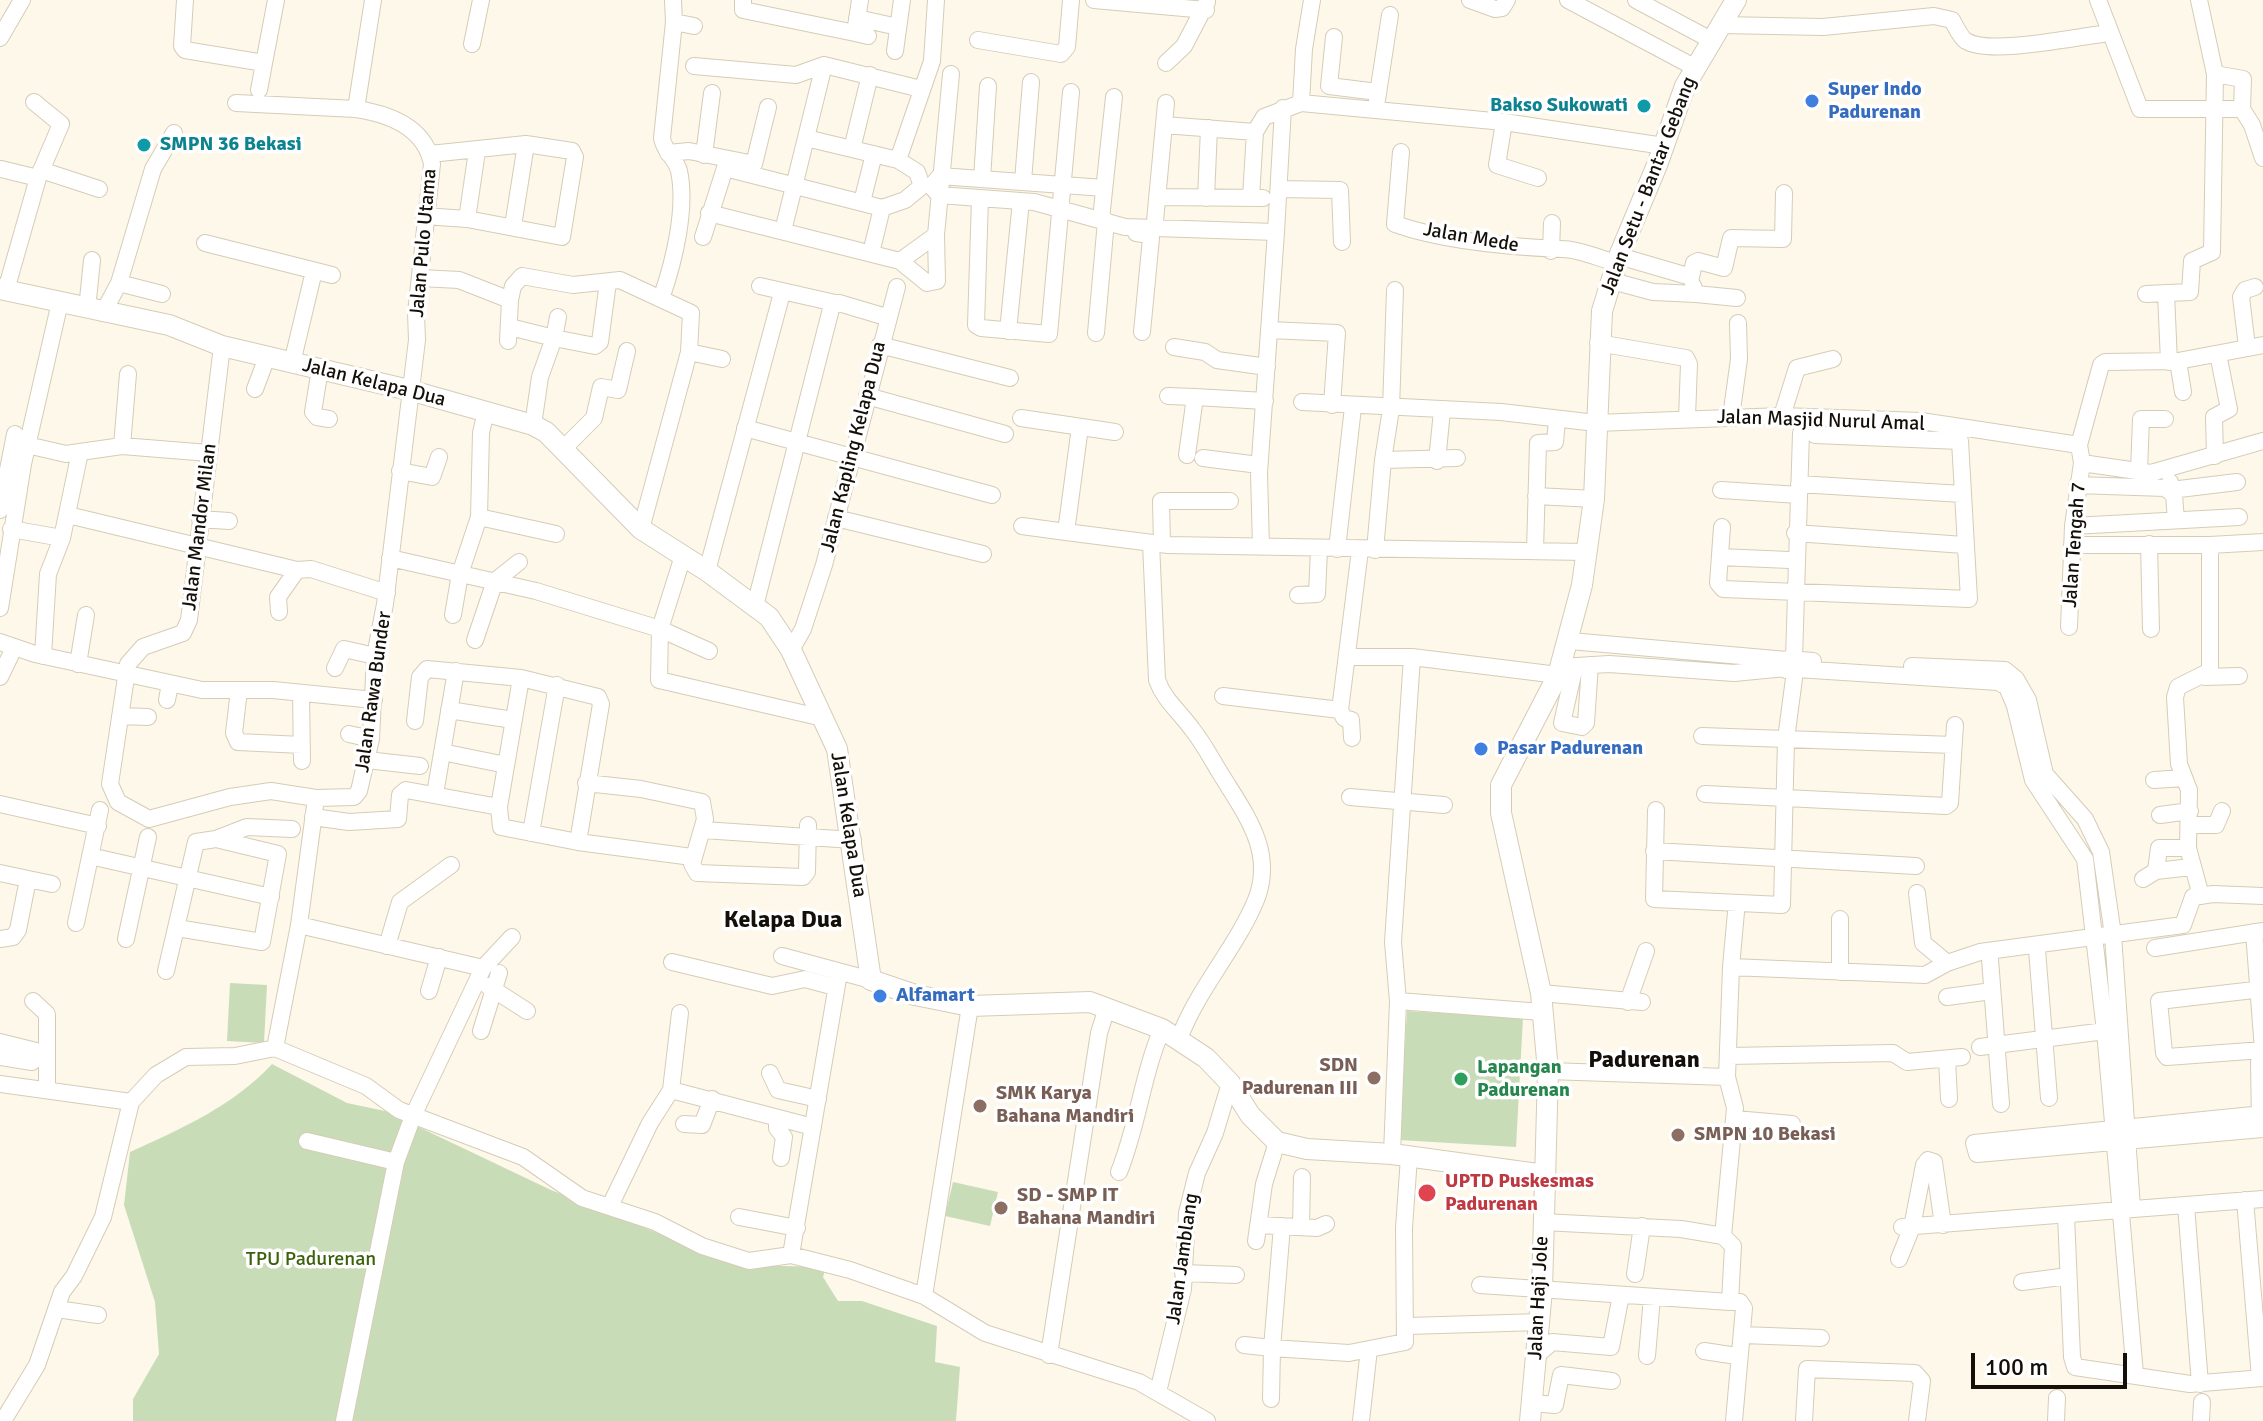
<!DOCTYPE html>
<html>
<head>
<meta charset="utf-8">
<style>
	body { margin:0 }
	#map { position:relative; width:2263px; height:1421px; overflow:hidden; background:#fef8eb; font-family:Signika,sans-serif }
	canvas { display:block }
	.scale { position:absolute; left:1971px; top:1353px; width:156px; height:36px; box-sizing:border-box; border:4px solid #141009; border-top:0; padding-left:10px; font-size:24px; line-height:28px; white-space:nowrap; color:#141009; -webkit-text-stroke:6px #fff; paint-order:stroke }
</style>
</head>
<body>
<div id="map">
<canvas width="2263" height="1421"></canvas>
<div class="scale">100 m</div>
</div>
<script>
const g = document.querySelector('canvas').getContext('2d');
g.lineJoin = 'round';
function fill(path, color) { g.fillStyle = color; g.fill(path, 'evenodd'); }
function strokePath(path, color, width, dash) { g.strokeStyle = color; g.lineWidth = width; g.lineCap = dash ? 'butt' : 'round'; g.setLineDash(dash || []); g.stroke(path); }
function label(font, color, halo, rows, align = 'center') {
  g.font = font + ' Signika,sans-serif'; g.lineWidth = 7; g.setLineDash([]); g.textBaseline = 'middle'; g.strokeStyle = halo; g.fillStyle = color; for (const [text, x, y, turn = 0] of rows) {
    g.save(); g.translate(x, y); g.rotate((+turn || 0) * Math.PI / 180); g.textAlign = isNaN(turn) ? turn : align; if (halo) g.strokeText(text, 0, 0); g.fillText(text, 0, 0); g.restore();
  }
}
fill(new Path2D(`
	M230,983L267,985L264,1043L227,1041Z
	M1407,1011L1523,1018L1516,1147L1399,1140Z
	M272,1064L347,1103L385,1111L551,1190L737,1265L826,1267L823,1277L838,1301H862L937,1326L935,1362L960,1367L956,1421H133V1399L159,1354L155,1302L124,1205L130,1152C181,1129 233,1106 272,1064Z
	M953,1182L998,1192L990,1226L945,1216Z`), '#c8ddb7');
const minor = new Path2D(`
	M185,0L182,46L185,50L264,63L259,90
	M743,0V10L855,33
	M860,0L855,33L868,36
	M1094,0L1206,10
	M1470,0L1495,9L1502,8L1507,0
	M1568,0L1694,67
	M1636,0L1711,40
	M2098,0L2140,109H2242L2252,125L2263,158
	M857,18L898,27
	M674,22L694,26
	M1721,25L1823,27L1934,16L1952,20C1956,27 1960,37 1966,41C1991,56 2079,36 2110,33
	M1334,37L1329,86L1378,92
	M0,38L22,0
	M978,40L1061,54L1067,47L1071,0
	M472,44L481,0
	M895,51L902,0
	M264,63L276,0
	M1166,63L1184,46L1207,2
	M694,66L796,75L824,65L921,89
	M2215,74L2243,79L2242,109
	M1377,100L1390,15
	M236,103L356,109
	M1301,103L1304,49L1312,0
	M1504,122L1497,165L1538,178
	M1164,125L1255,132L1264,117L1301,103L1504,122L1664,146
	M806,138L898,160L917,172L922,186L905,200L882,208L871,253
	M852,149L870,75
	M1401,152L1395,224C1443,241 1512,247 1562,249C1580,249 1600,259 1617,263
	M668,153L689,151L754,164L768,107
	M704,155L712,93
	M898,160L932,61L936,0
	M1,169L38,178
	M41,170L99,189
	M982,179L988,86
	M1023,181L1031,82
	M934,183L940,176L1104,188
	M931,186L939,195L1034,202L1125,227L1276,232L1283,108
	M1280,189L1340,190L1342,242
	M1157,197L1263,198
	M1251,197L1255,132
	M980,198L976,325L981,328L1049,334L1071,92
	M1206,198L1209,128
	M862,202L874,154
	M709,213L900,261L936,235
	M424,216L467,219L562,237L575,157L572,151L526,144L430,154
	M467,219L477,151
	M1101,219L1114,97
	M1155,221L1166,103
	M513,226L526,144
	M783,231L824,65
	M1136,233L1150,235L1151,238L1142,332
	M703,237L725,168L882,208
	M205,243L332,275
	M1551,251L1552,223
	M1619,256L1691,277L1694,263L1698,261L1724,268L1731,238L1783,239L1784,193
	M900,261L927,283L937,281L936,235L951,74
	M421,278L459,280L510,300L508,341
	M1612,281L1653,292L1696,294
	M119,283L153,169L174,133
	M760,286L835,303
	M1693,286L1696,294L1737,298
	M6,290L38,178L61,124L34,102
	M1395,290L1391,409L1383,460L1457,458
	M2146,294L2190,292L2192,261L2212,252L2215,74L2199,0
	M2166,294L2169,362
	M662,296C674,261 687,208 679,171C676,158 664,152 662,138L674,22L673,0
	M510,300L513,286L522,276L573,285L620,280L691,313L689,352L641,529
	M87,309L92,260
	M103,313L119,283L162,294
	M510,327L554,338L558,317
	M1269,330L1337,333L1332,405
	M1008,331L1021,201
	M1096,333L1106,221
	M1598,343L1686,358L1689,364L1687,418
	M880,345L1010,378
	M222,346L189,620L183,633L143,647L128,664L110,784L118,802L149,819L230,797L271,791L316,798
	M1174,347L1205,352L1217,360L1267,367
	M2247,347L2241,297L2245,290L2255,287
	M689,352L722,359
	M2178,361L2183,392
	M292,363L314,271
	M320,369L313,412L317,417L329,419
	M128,374L122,446L209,453
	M255,389L267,357
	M867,396L1005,434
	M1168,396L1195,397
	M1302,402L1501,412L1596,423L1782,416L1921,421L2079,445L2082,463L2151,473L2263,441
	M1782,416L1797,368L1833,359
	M1731,417L1739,359L1738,323
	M1021,418L1115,432
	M533,425L540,377L554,338L595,346L600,342L608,282
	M1080,427L1066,532L1168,545L1585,552
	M745,428L992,495
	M27,445L66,454L122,446
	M2079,445L2101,365L2105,362L2178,361L2263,345
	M564,448L594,418L601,387L618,390L627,351
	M1187,455L1195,397L1265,401
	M2215,456L2214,417L2229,409L2218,354
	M1203,458L1259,465
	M1437,461L1442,411
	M400,471L432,477L439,457
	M2139,471L2141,419H2165
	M2170,482L2171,490L2237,482
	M1799,484L1962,494
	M2077,485L2165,488L2174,495L2176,520
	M1721,490L1799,495
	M1536,496L1594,499
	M0,510L15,434
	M68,515L297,570
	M479,517L556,534
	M836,518L983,554
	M200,519L229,521
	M1022,526L1066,532
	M2073,526L2239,517
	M1722,527L1718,583L1723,589L1969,599L1960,441L1815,435
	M11,529L62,538
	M1795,533L1964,545
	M1151,543L1157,680C1164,700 1180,712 1192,729C1204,744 1212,760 1222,776C1246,815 1275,852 1256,900C1235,950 1198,988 1179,1039
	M1162,544L1161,501H1230
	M2149,544L2151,629
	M2072,545H2210
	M1261,547L1259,473L1276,232
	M1337,549L1353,407
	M1375,550L1383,460
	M1535,551L1538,443L1555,442L1557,420
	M683,556L660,629L709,651
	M1720,557L1789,560
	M390,558L536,591L660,629L659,680L823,718
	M707,571L782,293
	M1298,595L1317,594L1319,549
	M755,606L832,305L839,303L886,317
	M0,608L23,464L60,302
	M279,612L278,597L297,570L311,569L387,593
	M453,615L460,574L479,517L481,433L486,411
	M2069,627L2073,526L2082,463
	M475,640L495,581L519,562
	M1570,641L1787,660
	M0,642L35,654L202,690H273L374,700
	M791,650L803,629L824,565L897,287
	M43,656L48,574L62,538L80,452
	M1347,657H1412L1558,675
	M1794,659L1801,433
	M1797,662L1795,671L1786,670L1788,659L1813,661
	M78,664L86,615
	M1575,666L1562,723L1582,727L1586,723L1590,665
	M1912,666L2005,670L2016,679L2028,700L2045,774L2085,819L2101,852L2113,935L2132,1208
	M1561,667L1609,664L1734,673L1786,668
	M335,668L344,649L375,656
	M1797,669L1998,682L2007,687L2015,706L2033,780L2085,859L2105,1031L2135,1374
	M0,677L14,648
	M2205,677L2239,676
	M521,678L499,807L501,827L578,842L692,857
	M239,690L234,733L238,742L302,745
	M301,693L302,761
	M1223,696L1340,710
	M167,700L170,684
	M449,710L513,720
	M120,716L148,717
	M415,721L420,677L427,669L521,678L598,697L601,704L578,842
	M349,734L371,739
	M1702,736L1953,745
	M1352,738L1351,720L1344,718L1340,710L1360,550
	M442,752L506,765
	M367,760L420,766
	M2154,780L2184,778
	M586,783L641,789L702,802L705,819L692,864L697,873L803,877L807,872L808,825
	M435,794L456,671
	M1705,794L1946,806L1950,803L1955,725
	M1350,797L1444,805
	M0,804L98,826
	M1656,810L1654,899L1782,905L1786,739L1795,671
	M2160,815L2190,811
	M313,817L349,822L398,819L400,795L406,790L499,807
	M2191,825H2216L2222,811
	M703,830L853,840
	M531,833L557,685
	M216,839L247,827L292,829
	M1654,851L1916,866
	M90,856L271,897
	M2156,871L2191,867
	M0,873L52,884
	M2143,879L2156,871L2159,848H2188
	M1917,893L1923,943L1947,963
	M2201,896L2188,848L2189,790L2179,764L2175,697L2178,687L2210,671V545L2263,542
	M76,923L100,810
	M299,925L483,968L413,1116L396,1162L344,1421
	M2254,932L2263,1050
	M0,939L13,937L18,930L28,879
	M126,939L148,837
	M387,946L400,902L451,865
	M2155,948L2263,931
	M2037,950L2049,1098
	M782,956L871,980
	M1990,959L2001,1104
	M672,962L772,986L805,979L835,987
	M1731,967L1736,912
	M483,968L512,937
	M166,971L196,842L216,839L278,854L262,942L177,928
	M1840,972V919
	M488,986L527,1011
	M2263,989L2159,1001L2164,1053L2167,1057L2263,1050
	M429,991L439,957
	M1541,993L1642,1002
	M1947,997L1992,991
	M33,1001L47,1014V1090
	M1398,1001L1542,1012
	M1628,1002L1646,951
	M680,1013L671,1090L813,1127
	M481,1031L499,973
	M0,1042L36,1051L39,1056L32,1062L0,1057
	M1980,1047L2105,1031
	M275,1048L299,925L316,798L354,797L359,791L371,739L375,656L385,604L417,340L416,313L432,164C425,127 389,114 356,109L373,0
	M1728,1056L1893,1053L1907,1062L1962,1057
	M1947,1059L1949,1099
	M1548,1071L1727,1077L1731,967L1925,975L1947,963L1980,952L2183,925L2193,897L2213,894L2263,896
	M770,1073L778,1090L818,1099
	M1727,1077L1735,1108L1723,1236L1733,1246L1730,1302H1740L1744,1308L1734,1421
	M0,1084L131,1102
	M2263,1114L1974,1143L1977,1154L2263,1129
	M777,1119V1128L784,1137L781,1158
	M1735,1119L1792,1124
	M2260,1123L2259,1062L2263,1057
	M684,1124L702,1125L712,1099
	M307,1141L396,1162
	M1392,1154L1398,1001L1393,942L1412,657
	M1119,1172C1138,1125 1142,1076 1162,1029
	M2245,1200L2260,1378
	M2186,1205L2200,1384
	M610,1206L650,1123L671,1090
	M2066,1215L2072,1357L2075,1367L2190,1384L2263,1378
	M739,1217L797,1228
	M1543,1222L1681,1229L1723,1236
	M1258,1225L1317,1228L1326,1224
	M1282,1226L1272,1348L1349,1353L1405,1342L1404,1228L1409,1157
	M1301,1227L1302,1177
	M1902,1227L2263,1199
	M1256,1241L1264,1184L1277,1142
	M791,1255L839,973
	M1899,1259L1912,1227L1924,1165L1928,1160L1934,1162L1943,1225
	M1183,1273L1236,1275
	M1635,1274L1642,1226
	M2022,1282L2068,1276
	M1480,1285L1730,1302
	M924,1296L970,1006
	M57,1309L98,1315
	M1408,1326L1540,1322
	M1743,1335L1821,1338
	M1244,1345L1272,1348L1271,1399
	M1704,1351L1737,1356
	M1049,1355L1099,1033L1107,1008
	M1536,1356L1552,1342L1611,1347L1621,1295
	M1647,1356L1652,1297
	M1158,1392L1183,1289L1187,1213L1197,1173L1215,1133L1230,1083
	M1532,1403L1555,1405L1561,1375L1612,1381
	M3,1421L37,1365L62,1292L74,1276L103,1217L131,1102L156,1075L186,1057L235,1056L275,1048L366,1086L399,1110L523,1157L582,1198L655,1222L702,1246L749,1261L791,1255L850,1270L924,1296L985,1333L1139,1382L1207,1421
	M1361,1421L1369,1349
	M1804,1421L1807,1369L1915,1373L1922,1381L1917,1421
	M2056,1421L2057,1398
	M2201,1421L2202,1402`);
const major = new Path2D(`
	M0,289L169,325L222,346L409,390L533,425L546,432L641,529L707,571L769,617L791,650L837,749L871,980L915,995L970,1006L1090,1002L1162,1029L1206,1058L1230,1083L1250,1115L1277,1142L1307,1149L1392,1154L1545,1175
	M1530,1421L1542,1290L1548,1071L1541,993L1501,813V785L1558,675L1582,585L1594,499L1602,311L1619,256L1657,165L1685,86L1736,0`);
strokePath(minor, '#d6ccb6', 18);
strokePath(major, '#d6ccb6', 22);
strokePath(minor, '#fff', 16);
strokePath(major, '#fff', 20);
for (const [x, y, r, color] of [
	[1812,101,8,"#3f7fe0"],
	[1644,106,8,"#0f9aa8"],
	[144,145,8,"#0f9aa8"],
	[1481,749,8,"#3f7fe0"],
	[880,996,8,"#3f7fe0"],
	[1374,1078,8,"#8d6e63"],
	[1461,1079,8,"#2e9e5b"],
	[980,1106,8,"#8d6e63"],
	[1678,1135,8,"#8d6e63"],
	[1427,1193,10,"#e0444e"],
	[1001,1208,8,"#8d6e63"]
]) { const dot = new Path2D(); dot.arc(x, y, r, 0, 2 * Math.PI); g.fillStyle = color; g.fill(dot); strokePath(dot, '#fff', 3); }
label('bold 20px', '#366cbe', '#fff', [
	["Super Indo",1828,90],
	["Padurenan",1828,113],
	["Pasar Padurenan",1497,749],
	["Alfamart",896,996]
], 'left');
label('bold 20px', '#0d838f', '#fff', [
	["Bakso Sukowati",1628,106],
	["SMPN 36 Bekasi",160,145,"left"]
], 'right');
label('20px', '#141009', '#fff', [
	["Jalan Setu - Bantar Gebang",1649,186,-69],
	["Jalan Mede",1471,238,10],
	["Jalan Pulo Utama",424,243,-85],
	["Jalan Kelapa Dua",374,383,14],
	["Jalan Masjid Nurul Amal",1821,421,2],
	["Jalan Kapling Kelapa Dua",854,447,-76],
	["Jalan Mandor Milan",200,527,-83],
	["Jalan Tengah 7",2075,545,-86],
	["Jalan Rawa Bunder",374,692,-82],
	["Jalan Kelapa Dua",848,825,81],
	["Jalan Jamblang",1183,1259,-82],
	["Jalan Haji Jole",1539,1298,-87]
]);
label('bold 20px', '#785e54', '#fff', [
	["SDN",1358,1066,"right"],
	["Padurenan III",1358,1089,"right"],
	["SMK Karya",996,1094],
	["Bahana Mandiri",996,1117],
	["SMPN 10 Bekasi",1694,1135],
	["SD - SMP IT",1017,1196],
	["Bahana Mandiri",1017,1219]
], 'left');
label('bold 20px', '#27864d', '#fff', [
	["Lapangan",1477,1068],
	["Padurenan",1477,1091]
], 'left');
label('bold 20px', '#be3a42', '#fff', [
	["UPTD Puskesmas",1445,1182],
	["Padurenan",1445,1205]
], 'left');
label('20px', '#3b610a', '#fff', [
	["TPU Padurenan",311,1260]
]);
label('bold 24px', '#141009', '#fff', [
	["Kelapa Dua",783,921],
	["Padurenan",1644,1061]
]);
</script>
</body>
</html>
